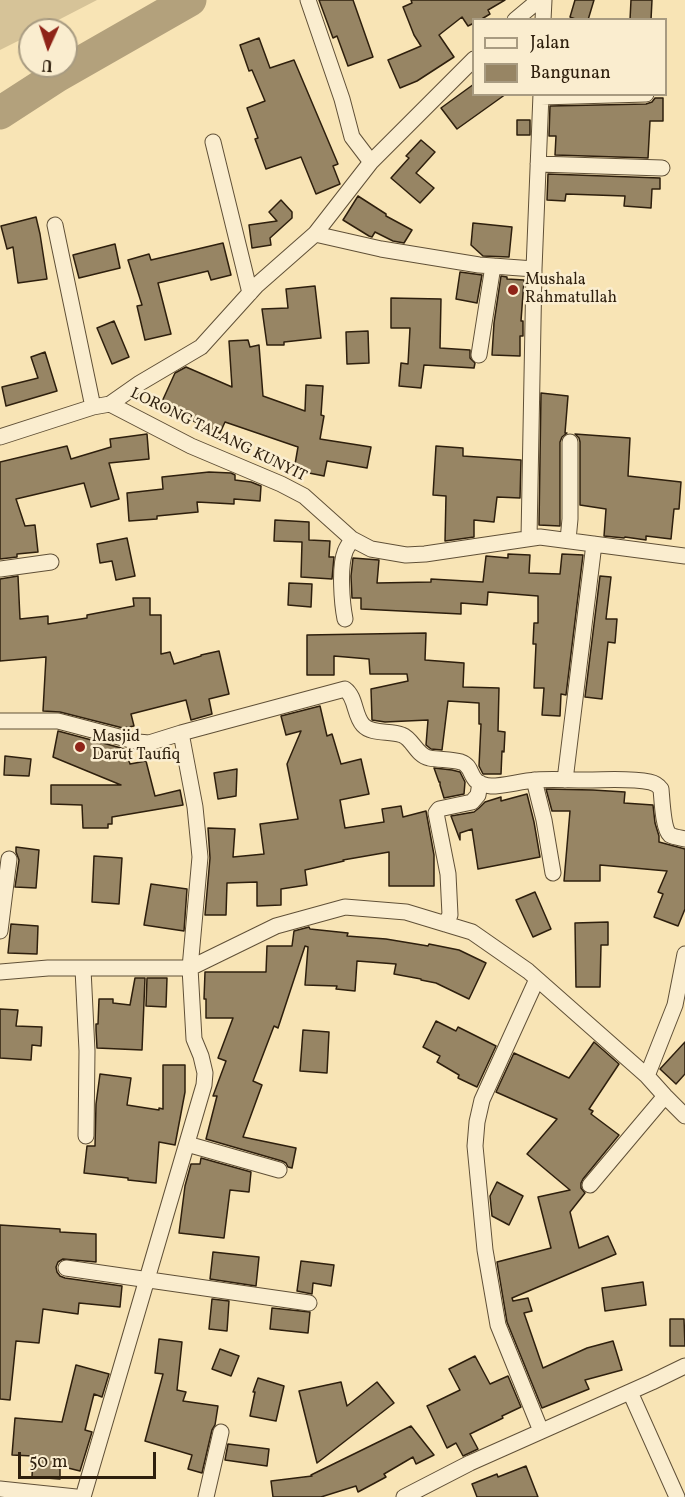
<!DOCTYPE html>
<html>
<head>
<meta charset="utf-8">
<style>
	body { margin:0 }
	#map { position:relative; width:685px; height:1497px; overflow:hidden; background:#f8e4b5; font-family:Vollkorn,serif }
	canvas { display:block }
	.legend { position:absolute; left:472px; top:18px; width:195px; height:78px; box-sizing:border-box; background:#faedcf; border:2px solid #a89b81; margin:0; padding:8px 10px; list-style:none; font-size:18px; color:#2e1f0d }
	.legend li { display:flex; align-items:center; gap:12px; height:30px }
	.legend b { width:30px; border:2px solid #a89b81 }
	.north { position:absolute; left:18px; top:18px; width:60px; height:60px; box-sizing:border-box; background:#faedcf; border:2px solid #a89b81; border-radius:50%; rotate:183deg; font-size:16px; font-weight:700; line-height:24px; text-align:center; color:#2e1f0d }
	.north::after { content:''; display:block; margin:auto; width:21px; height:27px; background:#8f2418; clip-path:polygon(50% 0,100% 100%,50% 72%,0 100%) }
	.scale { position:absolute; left:18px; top:1452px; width:138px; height:27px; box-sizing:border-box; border:3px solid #2e1f0d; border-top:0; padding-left:8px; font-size:18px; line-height:21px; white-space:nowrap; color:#2e1f0d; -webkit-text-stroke:4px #faedcf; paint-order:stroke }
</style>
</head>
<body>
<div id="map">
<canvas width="685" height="1497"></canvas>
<ul class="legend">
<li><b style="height:8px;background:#faedcf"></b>Jalan</li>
<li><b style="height:16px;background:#978564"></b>Bangunan</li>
</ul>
<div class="north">U</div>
<div class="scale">50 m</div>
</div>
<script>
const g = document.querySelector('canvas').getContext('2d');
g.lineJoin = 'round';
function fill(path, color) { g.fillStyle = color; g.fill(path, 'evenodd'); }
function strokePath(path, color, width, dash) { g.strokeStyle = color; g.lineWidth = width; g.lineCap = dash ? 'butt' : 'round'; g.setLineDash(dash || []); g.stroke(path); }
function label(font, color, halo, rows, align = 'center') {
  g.font = font + ' Vollkorn,serif'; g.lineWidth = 5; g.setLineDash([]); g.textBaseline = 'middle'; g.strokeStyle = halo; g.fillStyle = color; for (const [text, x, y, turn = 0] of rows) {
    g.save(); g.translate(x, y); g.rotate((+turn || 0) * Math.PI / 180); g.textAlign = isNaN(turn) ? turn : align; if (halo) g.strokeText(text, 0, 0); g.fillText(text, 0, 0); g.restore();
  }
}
fill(new Path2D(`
	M0,0H97L39,30H30V35L0,50Z`), '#d6c398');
strokePath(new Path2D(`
	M0,113L57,76L190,0`), '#b3a17c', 33);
const building = new Path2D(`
	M319,0H353L373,57L348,66L337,36L333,38Z
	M411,0H505L488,10L490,14L480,20H474V23L468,26L462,17L439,35L454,57L417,81L400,88L388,60L421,46L414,35L403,7L412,3Z
	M575,0H594L588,20H578L570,17Z
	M631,0H652L651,20H630Z
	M259,38L270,68L294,60L338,164L333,166L340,184L316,194L301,157L266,169L255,139L258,138L247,108L265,101L252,70L249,71L240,45Z
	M474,84V94H506L457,129L441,108Z
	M655,98H663V121H650L648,158L555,155L556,136H549L550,106L646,104L652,102Z
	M517,120H530V135H517Z
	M421,140L435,152L416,173L434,188L420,203L391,178L409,158L406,156Z
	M548,174L660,178V189H652L651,208L624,206L625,196L566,194L565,201L547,200Z
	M358,196L386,214V216L412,230L404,243L393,241L375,232L372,237L369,236L343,220Z
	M281,200L292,212V218L270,238L271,245L252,248L249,225L277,221L269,212Z
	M36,217L40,234L47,279L18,283L13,247L7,249L1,226Z
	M473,223L512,227L509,257L483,256L471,245Z
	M223,243L231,275L211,280L208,271L158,283L171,334L145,340L137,306L142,305L128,260L149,254L151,260Z
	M115,244L120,268L79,278L73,255Z
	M460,272L482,275L477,303L456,299Z
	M501,276L507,277V279L524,280L521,321H523V336H520V356L492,355L494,323Z
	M315,286L321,338L284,342V345H267L262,309L288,308L286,289Z
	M391,298L441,299L440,348L470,350V358L475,363L474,368L424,365L421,388L399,386L401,363L408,364L410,328H391Z
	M114,321L129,357L112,364L97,328Z
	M368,331L369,363L347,364L346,332Z
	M248,340L250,347L259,345L263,396L305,411L306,385L323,386L321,415L324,416L320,439L371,447L367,468L327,461L324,476L294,470L298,447L225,422L220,433L160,406L175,373L186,367L232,387L229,341Z
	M45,352L57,391L6,406L2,387L38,378L31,357Z
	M541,393L568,396L565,433H567L562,437L560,442V526L539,525Z
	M147,434L149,459L109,463L119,499L91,507L84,483L16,499L25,526L35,525L38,552L17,554V557L0,559V462L67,446L71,459L111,447L110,439Z
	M575,434L630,438L628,476L681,482L679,509H674L671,539L646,536V540L625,537L624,538L604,536L606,509L580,505V442L579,438Z
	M436,446L463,448V456L521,460L520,498L497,497L494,522L474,520V537L445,541L446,496L433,495Z
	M209,472L231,473L235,475V480L251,482L261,486L260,501L234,499V504L197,502L198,512L157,516V519L129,521L127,493L163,489L162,477Z
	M275,520L309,522V540L330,541L329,557H334L332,579L301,577L302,542L274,541Z
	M127,538L135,576L116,580L112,561L100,563L97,544Z
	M508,554L530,555L529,573L560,574L562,554L583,555L566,695L561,694L560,716L542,715L544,688H534L536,644H533L534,623H538V596L488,592L487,605L461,603V614L361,609V598H352L351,576L353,558L379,560L377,583L431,582V579L483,582L486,556L508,558Z
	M18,576L20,619L48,616V624L87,618V615L134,606L133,598H150V615H161V654L170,652L174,664L201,656V655L219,651L229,694L209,699L212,714L191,720L186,700L131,714L134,726L123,728L60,712L43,711L46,657L0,661V579Z
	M600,576L611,577L606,619H617L615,643L608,642L602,699L585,697Z
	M289,583L312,584L311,607L288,605Z
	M426,633L425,660L464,663L463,687L499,688L498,731L505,732L504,752L502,751L501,774H483L479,766L481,724H479V703L448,701L442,750L431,749L426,745L428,720L385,722L372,720L371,689L408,681L407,674H370L369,659L334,656V675H307V635Z
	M320,706L327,736L332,734L341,764L361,759L369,794L340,800L345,828L384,822L382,809L401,806L403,817L426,811L434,855V886H389V852L343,860L344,861L305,870L307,885L281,889V905L257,906V882L227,883L226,915H205L210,858L208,828L235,829L233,857L264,854L260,824L298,819L287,764L301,731L286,735L281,716Z
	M58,731L125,749L130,764L146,761L155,796L180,790L183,805L112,817V824H108V828H83L82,805L51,804V785H121L53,757Z
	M5,756L31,759L29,776L4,775Z
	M434,768L452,770L460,772L465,782L464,794L444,798L440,785V782H439Z
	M237,769L236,796L218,799L214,773Z
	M546,789L593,790L625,792L624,803L653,805L655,823L659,836V842L685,849V909L678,926L654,917L663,894L658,892L667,871L600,865V881H564L570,811H552Z
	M527,794L534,822L540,857L478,869L472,829L460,833V840L451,816L474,812L479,808L485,802L501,797V801Z
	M16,847L39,850L36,888L15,887L19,860L16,852Z
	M94,856L122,858L119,904L92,902Z
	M151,884L187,889L184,931L144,925Z
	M535,892L551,929L533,937L516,900Z
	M608,922V945H601L600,987H576L575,923Z
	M11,924L38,926L37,954L8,953Z
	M309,927L310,929L348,933L347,936L386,939L428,946L429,944L459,950L486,963L469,999L436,983L421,980V979L394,974L396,964L357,961L355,991L336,989L337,986L305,985L308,947L305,946L278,1028L274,1026L253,1081L262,1085L243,1137L296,1148L292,1168L288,1167L286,1163L282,1161L206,1139L217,1096H213L226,1061L218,1058L233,1018H206V999H204L205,972H266L267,946H292L294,931Z
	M135,978H145L142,1050L97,1048L96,1030V1024H98L99,999H113V1003L130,1005Z
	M147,978H167L166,1007L146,1006Z
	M0,1009L18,1010L16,1026L42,1027L41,1046L32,1045L31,1060L0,1058Z
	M436,1021L456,1031L458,1027L496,1046L477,1087L458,1078L459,1075L437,1062L440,1056L423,1047Z
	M303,1030L329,1032L327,1073L300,1071Z
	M594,1042L619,1064L589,1109L593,1111L591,1114L619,1135L583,1179L581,1183V1188L585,1193L570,1212L579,1248L608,1236L616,1254L512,1298L513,1301L528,1298L532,1311L524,1313L543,1368L587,1348L613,1341L622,1370L585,1380L589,1389L542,1408L507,1322L497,1262L551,1248L538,1197L570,1190L527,1154L557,1119L496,1092L514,1053L569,1078Z
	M685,1042V1074L676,1084L660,1069Z
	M163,1065H185V1092L175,1145L159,1142L156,1183L128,1180V1178L84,1173L87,1146H95L96,1104L100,1074L131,1078L127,1105L159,1110V1108L163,1109Z
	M201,1158L251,1172L249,1192L230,1190L224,1238L179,1233L185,1186L191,1164H200Z
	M497,1182L523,1196L509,1225L492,1216L490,1196Z
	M0,1225L60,1229V1232L96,1234V1262L63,1259L58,1262L56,1267L57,1272L60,1276L65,1278L122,1286L120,1307L79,1303L78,1314L43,1309L39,1343L16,1341L10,1400L0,1399Z
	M213,1252L259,1257L256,1286L210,1279Z
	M301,1261L334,1265L331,1286L313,1283L312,1294L297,1291Z
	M643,1282L646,1305L605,1311L602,1288Z
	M212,1299L229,1301L227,1331L209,1329Z
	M272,1308L310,1312L308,1333L270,1329Z
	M670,1319H684L685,1346H670Z
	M159,1339L182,1342L177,1390L186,1392L183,1401L218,1406L215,1425L212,1430L202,1473L188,1469L192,1455L145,1441L163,1374L155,1373Z
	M220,1349L239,1356L231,1376L212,1369Z
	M475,1356L490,1384L508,1376L521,1407L502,1416L503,1418L470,1434L478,1449L463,1456L456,1443L447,1448L427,1406L460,1390L449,1369Z
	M76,1365L109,1374L102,1397L94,1394L85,1430L92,1432L80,1471L60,1466V1479L32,1477L33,1456L12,1455L15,1418L62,1422Z
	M258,1378L284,1386L276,1421L250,1416L255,1392H253Z
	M341,1382L347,1406L377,1382L394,1403L317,1463L299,1391Z
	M411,1426L434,1455L416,1464L413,1457L384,1474L386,1477L358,1492L356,1486L321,1497H273L271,1481L312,1476L311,1475Z
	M228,1444L269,1449L267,1466L225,1460Z
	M526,1466L538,1497H477L472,1484L497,1474L498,1477Z`);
fill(building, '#978564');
strokePath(building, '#2e1f0d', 1.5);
const minor = new Path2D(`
	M308,0L342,99L352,137L371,162
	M515,20L539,0
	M543,20L544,0
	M541,97L646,94
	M213,142L250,293
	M538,164L662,168
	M55,225L93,407
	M315,234L381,249L479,265L534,269
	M479,355L493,266
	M110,404L191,446L281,484L304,496L352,539L371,549L406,555L425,554L540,537L685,556
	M0,437L93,407L110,404L140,383L201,347L257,285L315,234L371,162L474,59
	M529,538L534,269L541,94
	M568,540L570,519V442
	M0,569L51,562
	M345,619C342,604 339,567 345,552C346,548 350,543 352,539
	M0,721H58L138,742L149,743L181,733L345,689C356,697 354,715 363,725C372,735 390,730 402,735C413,739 416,755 429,758C440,760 451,759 461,762C476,767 466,784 491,786C506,786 520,781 536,780C552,779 569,780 586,780C607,780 630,778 650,782C655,783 658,785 661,789C662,799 663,829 670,835C674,837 681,838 685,839
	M534,780L544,820L553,873
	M565,780L594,544
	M445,924L450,915L448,874L436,813L439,809L472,802L478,795L480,783
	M0,931L9,859
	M83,969L87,1051L86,1136
	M0,972L48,968H190L276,926L345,907L406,912L472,932L528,971L647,1076L665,1096L685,1116
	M537,979L482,1100L477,1122L475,1146L485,1250L498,1325L541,1431
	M647,1076L675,1005L685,954
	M187,1144L279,1170
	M590,1185L665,1096
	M66,1268L309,1303
	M630,1392L677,1497
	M0,1489L76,1497
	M83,1497L204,1085L205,1073L201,1056L194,1039L190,968L200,857L195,807L181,733
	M206,1497L221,1432
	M404,1497L470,1463L652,1382L685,1366`);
strokePath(minor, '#605037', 17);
strokePath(minor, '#faedcf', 15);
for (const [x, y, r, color] of [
	[513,290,6,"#8f2418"],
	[80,747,6,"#8f2418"]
]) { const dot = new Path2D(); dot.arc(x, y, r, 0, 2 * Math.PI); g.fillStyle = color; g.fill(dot); strokePath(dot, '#faedcf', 2); }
label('16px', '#2e1f0d', '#faedcf', [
	["Mushala",525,281],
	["Rahmatullah",525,299],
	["Masjid",92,738],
	["Darut Taufiq",92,756]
], 'left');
label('16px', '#2e1f0d', '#faedcf', [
	["LORONG TALANG KUNYIT",218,436,26]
]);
</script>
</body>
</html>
